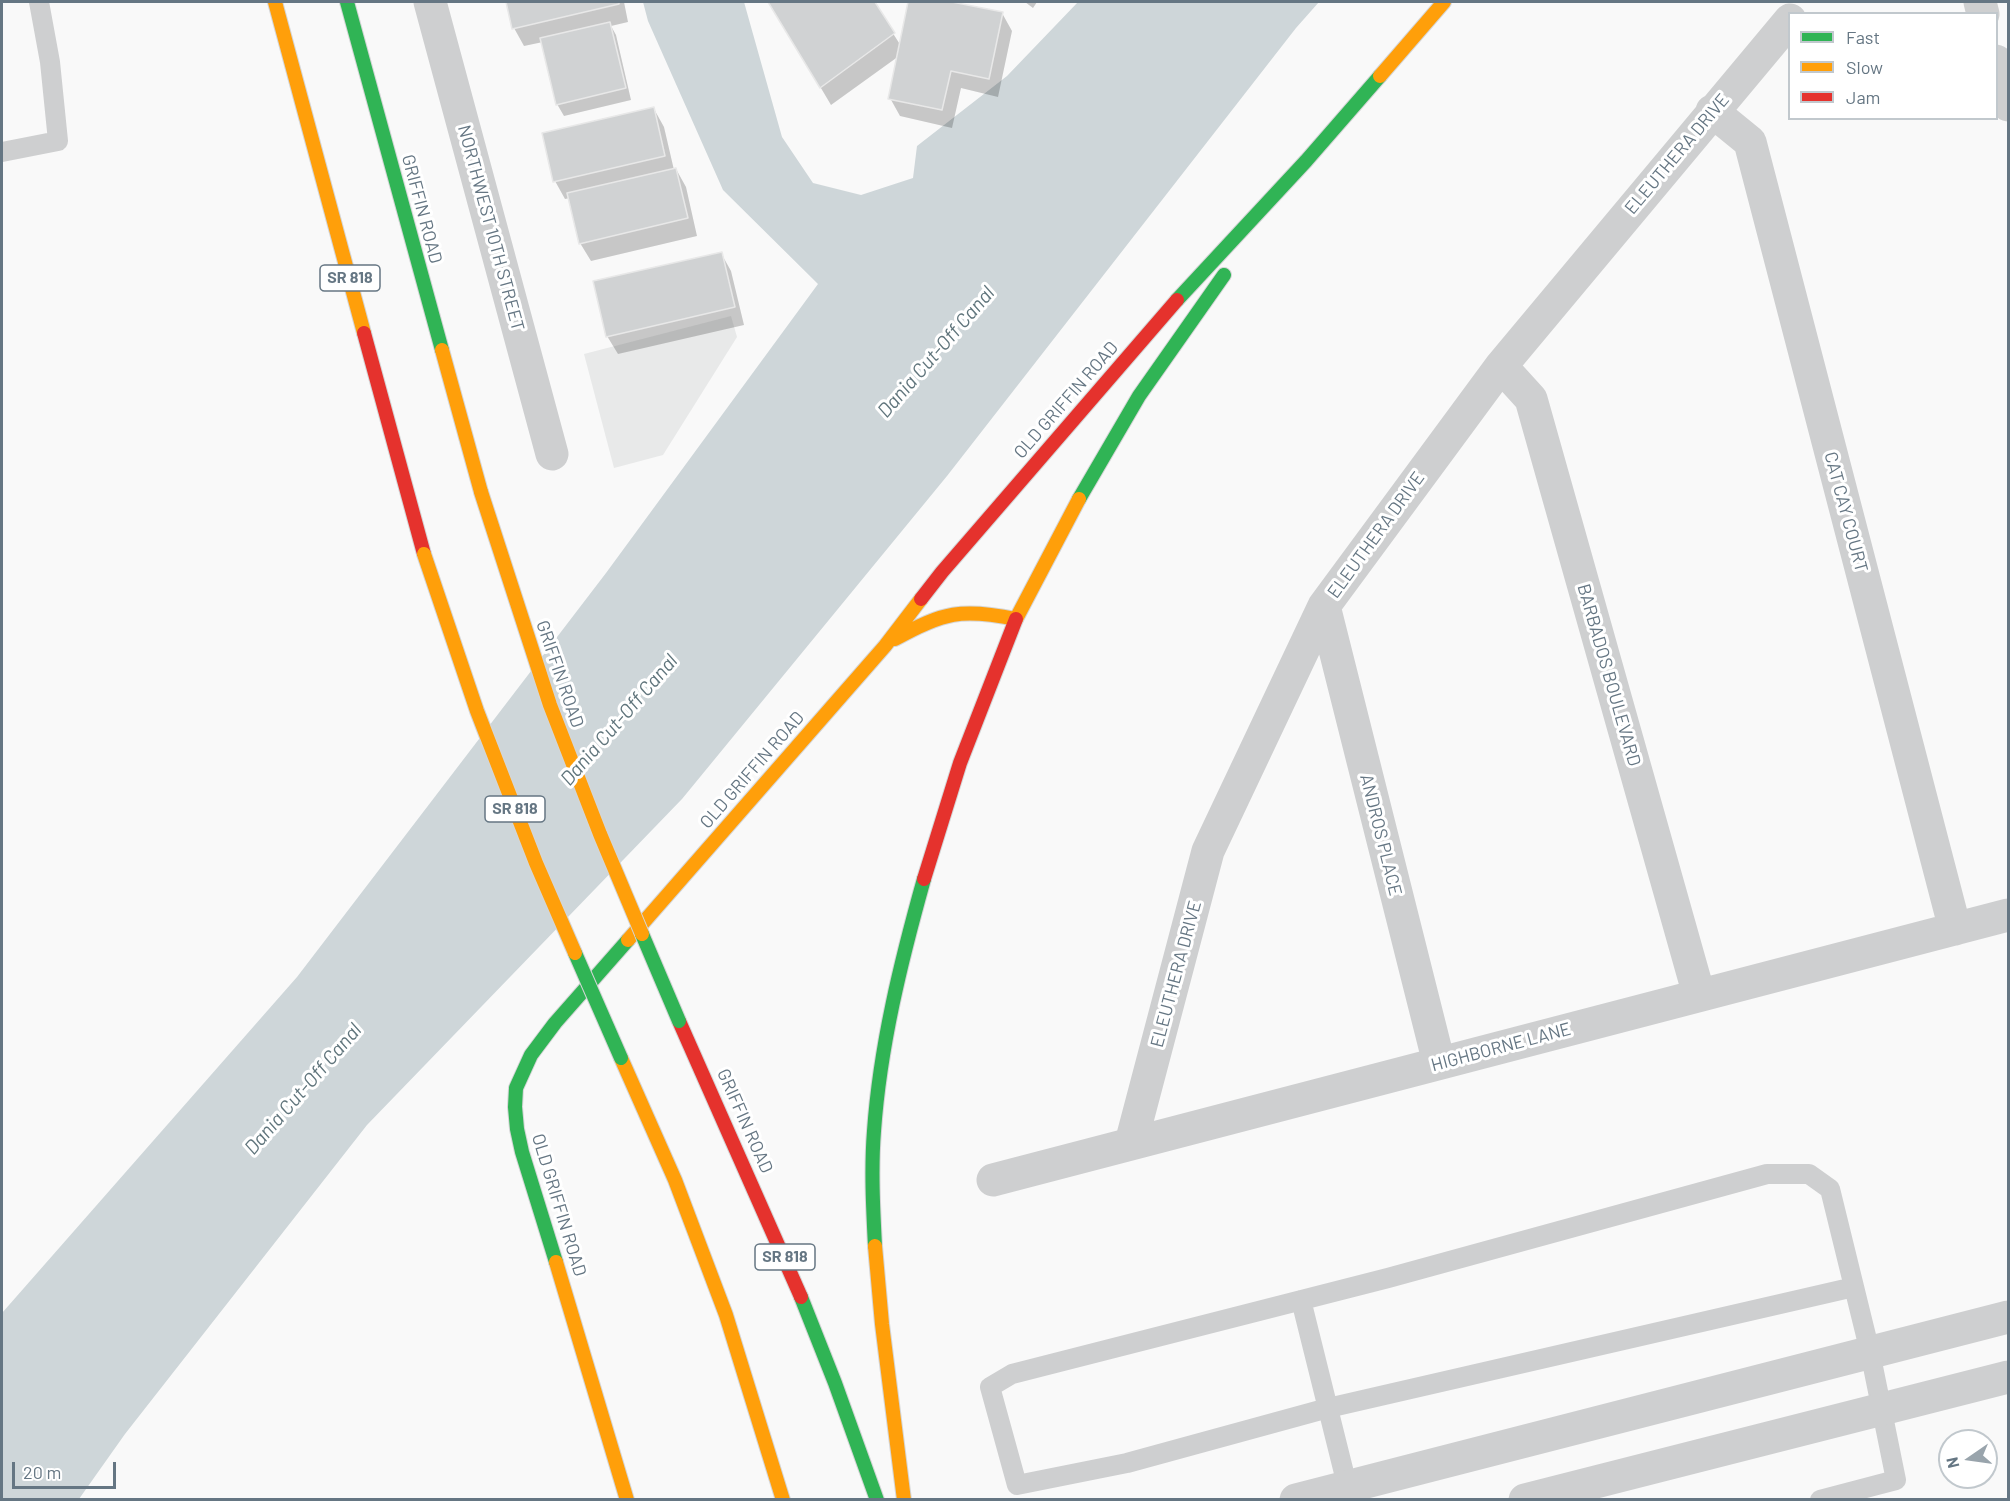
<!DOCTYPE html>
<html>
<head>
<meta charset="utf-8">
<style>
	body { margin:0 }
	#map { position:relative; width:2010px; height:1501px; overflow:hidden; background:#f9f9f9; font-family:Barlow,sans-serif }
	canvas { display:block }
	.frame { position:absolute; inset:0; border:3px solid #657683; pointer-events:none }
	.legend { position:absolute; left:1788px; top:12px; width:210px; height:108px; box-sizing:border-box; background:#fff; border:2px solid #c1c8cd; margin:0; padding:8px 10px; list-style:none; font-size:18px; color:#657683 }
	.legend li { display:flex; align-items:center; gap:12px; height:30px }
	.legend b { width:30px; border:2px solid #c1c8cd }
	.north { position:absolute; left:1938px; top:1429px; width:60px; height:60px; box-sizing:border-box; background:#fff; border:2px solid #c1c8cd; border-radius:50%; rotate:257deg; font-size:16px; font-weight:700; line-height:24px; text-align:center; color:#657683 }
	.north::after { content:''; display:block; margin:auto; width:21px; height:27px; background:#99a4ac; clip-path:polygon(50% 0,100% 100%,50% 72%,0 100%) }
	.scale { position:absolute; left:12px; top:1462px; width:104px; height:27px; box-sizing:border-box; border:3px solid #657683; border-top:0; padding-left:8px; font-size:18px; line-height:21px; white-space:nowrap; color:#657683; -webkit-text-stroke:4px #fff; paint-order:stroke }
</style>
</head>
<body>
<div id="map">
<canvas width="2010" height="1501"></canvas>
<div class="frame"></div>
<ul class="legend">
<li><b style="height:8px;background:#30b455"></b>Fast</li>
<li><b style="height:8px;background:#ff9f0a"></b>Slow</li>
<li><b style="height:8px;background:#e5322d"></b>Jam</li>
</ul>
<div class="north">N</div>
<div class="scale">20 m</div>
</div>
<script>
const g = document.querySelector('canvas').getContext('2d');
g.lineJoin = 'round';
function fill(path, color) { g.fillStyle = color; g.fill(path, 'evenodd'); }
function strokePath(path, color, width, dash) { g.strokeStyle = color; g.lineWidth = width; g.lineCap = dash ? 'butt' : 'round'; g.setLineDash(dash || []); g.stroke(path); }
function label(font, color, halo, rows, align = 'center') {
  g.font = font + ' Barlow,sans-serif'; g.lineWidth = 6; g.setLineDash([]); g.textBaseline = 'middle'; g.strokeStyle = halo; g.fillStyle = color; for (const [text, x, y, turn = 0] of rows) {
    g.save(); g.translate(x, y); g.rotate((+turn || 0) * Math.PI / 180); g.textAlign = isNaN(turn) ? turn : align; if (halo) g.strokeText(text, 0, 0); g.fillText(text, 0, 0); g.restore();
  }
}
fill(new Path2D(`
	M731,316L737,337L663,455L614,468L584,354Z`), '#e8e9e9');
fill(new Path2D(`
	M643,2H744L782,137L813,183L861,195L913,178L917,146L1007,76L1078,2H1319L1296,28L947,476L682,799L367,1125L125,1434L79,1499L2,1500V1313L297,977L606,573L818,284L723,190L648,21Z`), '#ced6d9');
fill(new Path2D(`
	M508,2H624L628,22L611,26L616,35L631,100L564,116L557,104L543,42L524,46L514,28Z
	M770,2H873L901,46L910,2H944L1002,13L1012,31L998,97L961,88L952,128L900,116L890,98L899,56L831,105Z
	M1025,2H1037L1033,8Z
	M654,109L664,127L674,170L676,169L686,187L697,236L591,261L580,243L570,198L565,199L555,181Z
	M721,253L731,271L744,325L618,354L607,336Z`), '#0003');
const building = new Path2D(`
	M506,2H619V4L512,29Z
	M768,2H875L895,33L820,88Z
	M908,2H952L1003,12L989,79L951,71L942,110L888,99Z
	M610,22L626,88L556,105L540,38Z
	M654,107L665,156L553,182L542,133Z
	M676,168L688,218L579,244L567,193Z
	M722,252L735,307L606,337L593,281Z`);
fill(building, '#d0d2d3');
strokePath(building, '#e8e8e8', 1.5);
const fast = new Path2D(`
	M347,2L442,350
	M1177,300L1306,161L1380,76
	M1079,499L1139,396L1224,275
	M875,1246C873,1208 871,1169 874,1131C880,1046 901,961 924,879
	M556,1262L522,1152L517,1129L515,1107L516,1088L531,1055L555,1023L628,940
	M801,1297L835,1383L877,1500`);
const slow = new Path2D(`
	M275,2L364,333
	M1380,76L1444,2
	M442,350L481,492
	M895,639C943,612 962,608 1016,619L1079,499
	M628,940L885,646L921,599
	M621,1058L675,1180L726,1315L783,1500
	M875,1246L882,1324L904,1500
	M556,1262L627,1500`);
const jam = new Path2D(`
	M364,333L424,554
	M921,599L942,572L1177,300
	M924,879L960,763L1016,619
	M679,1021L801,1297`);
strokePath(fast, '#d5d6d7', 16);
strokePath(slow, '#d5d6d7', 16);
strokePath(jam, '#d5d6d7', 16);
strokePath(new Path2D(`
	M2,152L58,141L50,62L39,2
	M1301,1300L1350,1497
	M1820,1500L1896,1480L1870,1352L1830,1189L1809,1174H1767L1388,1278L1012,1374L990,1387L1017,1485L1127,1463L1328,1408L1854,1287`), '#cecfd0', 20);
strokePath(new Path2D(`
	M430,2L552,454
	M1980,2L1983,14
	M1996,61L2008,105
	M1712,111L1750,142L1955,929
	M1501,366L1531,399L1699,995
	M1324,606L1439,1063
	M1131,1143L1208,851L1324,606L1501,366L1790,20
	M993,1180L2008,915
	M1296,1500L2008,1317
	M1525,1500L2008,1377`), '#cecfd0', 33);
strokePath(fast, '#30b455', 14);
strokePath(slow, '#ff9f0a', 14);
strokePath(jam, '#e5322d', 14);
const fastBridge = new Path2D(`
	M642,934L679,1021
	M575,953L621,1058`);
const slowBridge = new Path2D(`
	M481,492L550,705L600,834L642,934
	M424,554L477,711L536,863L575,953`);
strokePath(fastBridge, '#d5d6d7', 16, []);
strokePath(slowBridge, '#d5d6d7', 16, []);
strokePath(fastBridge, '#30b455', 14);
strokePath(slowBridge, '#ff9f0a', 14);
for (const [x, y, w] of [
	[350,278,60],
	[515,809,60],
	[785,1257,60]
]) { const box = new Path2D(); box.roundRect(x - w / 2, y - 13, w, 26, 4.5); g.fillStyle = '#fff'; g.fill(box); strokePath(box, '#657683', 1.5); }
label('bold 16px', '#657683', null, [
	["SR 818",350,278],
	["SR 818",515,809],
	["SR 818",785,1257]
]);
label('18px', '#657683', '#fff', [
	["ELEUTHERA DRIVE",1677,154,-50],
	["GRIFFIN ROAD",422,209,75],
	["NORTHWEST 10TH STREET",491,228,75],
	["OLD GRIFFIN ROAD",1066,400,-49],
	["CAT CAY COURT",1846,512,75],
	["ELEUTHERA DRIVE",1376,535,-54],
	["GRIFFIN ROAD",560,674,71],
	["BARBADOS BOULEVARD",1609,675,74],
	["OLD GRIFFIN ROAD",752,770,-49],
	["ANDROS PLACE",1381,835,76],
	["ELEUTHERA DRIVE",1176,974,-75],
	["HIGHBORNE LANE",1501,1047,-15],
	["GRIFFIN ROAD",745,1121,66],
	["OLD GRIFFIN ROAD",559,1205,73]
]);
label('italic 20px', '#60757c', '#fff', [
	["Dania Cut-Off Canal",936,352,-49],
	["Dania Cut-Off Canal",619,720,-49],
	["Dania Cut-Off Canal",303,1089,-49]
]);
</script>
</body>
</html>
